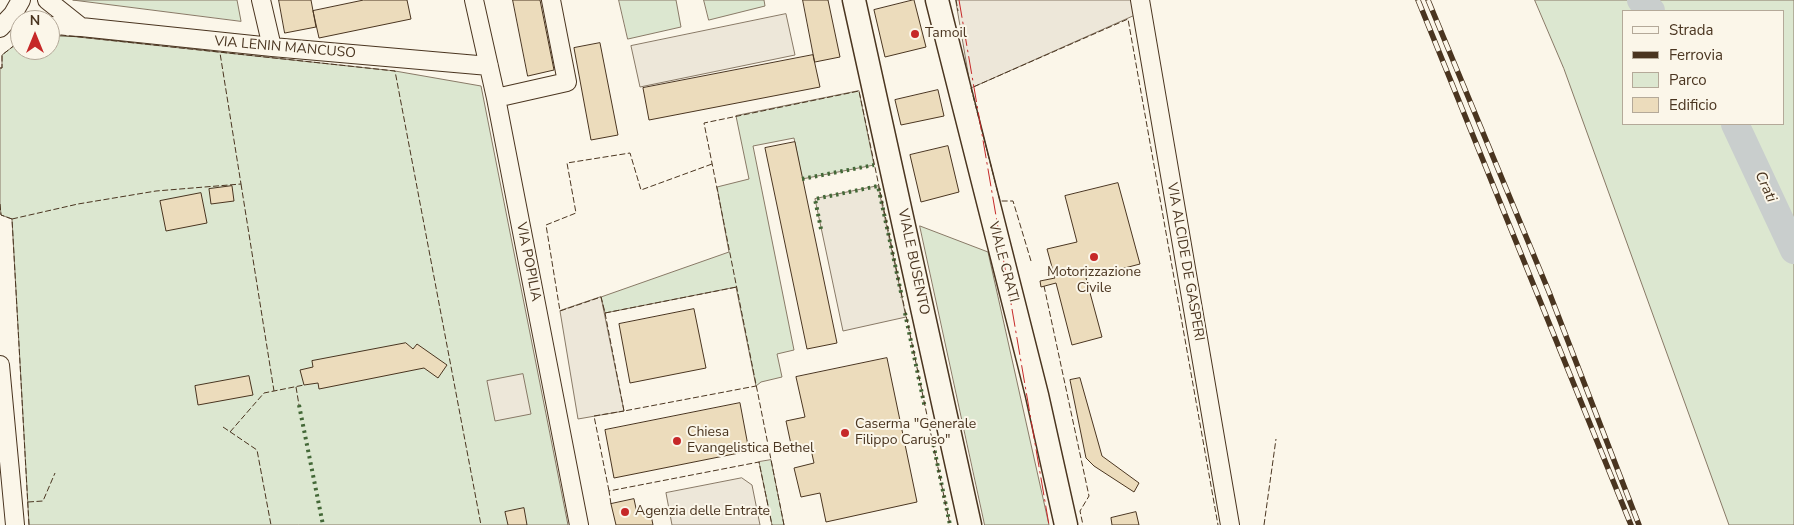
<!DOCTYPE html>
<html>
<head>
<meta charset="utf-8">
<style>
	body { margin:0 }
	#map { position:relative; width:1794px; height:525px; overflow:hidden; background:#fbf6e9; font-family:"Nunito Sans",sans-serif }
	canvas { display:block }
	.legend { position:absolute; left:1622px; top:10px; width:162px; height:115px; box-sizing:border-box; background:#fbf6e9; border:1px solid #b4a999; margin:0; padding:6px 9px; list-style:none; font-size:15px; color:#4a3520 }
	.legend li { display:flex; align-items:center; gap:10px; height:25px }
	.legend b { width:25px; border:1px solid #b4a999 }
	.north { position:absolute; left:10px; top:10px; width:50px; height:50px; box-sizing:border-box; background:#fbf6e9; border:1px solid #b4a999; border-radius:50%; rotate:0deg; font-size:14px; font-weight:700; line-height:20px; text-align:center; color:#4a3520 }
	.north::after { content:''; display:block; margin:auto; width:18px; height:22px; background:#c62828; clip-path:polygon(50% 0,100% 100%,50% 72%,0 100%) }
</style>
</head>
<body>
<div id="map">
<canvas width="1794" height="525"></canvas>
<ul class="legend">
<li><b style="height:6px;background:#fbf6e9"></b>Strada</li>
<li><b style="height:6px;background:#4a3520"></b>Ferrovia</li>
<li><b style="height:14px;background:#dce7d0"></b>Parco</li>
<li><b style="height:14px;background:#ecdcbc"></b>Edificio</li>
</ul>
<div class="north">N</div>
</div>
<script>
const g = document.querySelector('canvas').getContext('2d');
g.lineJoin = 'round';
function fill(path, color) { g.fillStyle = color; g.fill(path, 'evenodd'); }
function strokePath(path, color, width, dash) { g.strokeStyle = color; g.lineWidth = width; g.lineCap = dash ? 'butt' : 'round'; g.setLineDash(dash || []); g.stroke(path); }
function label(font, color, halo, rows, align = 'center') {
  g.font = font + ' "Nunito Sans",sans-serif'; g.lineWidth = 4; g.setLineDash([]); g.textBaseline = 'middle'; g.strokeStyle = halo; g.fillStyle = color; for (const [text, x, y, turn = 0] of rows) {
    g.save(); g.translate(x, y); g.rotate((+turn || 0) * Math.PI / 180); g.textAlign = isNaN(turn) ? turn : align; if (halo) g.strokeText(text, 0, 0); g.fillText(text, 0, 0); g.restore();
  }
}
const green = new Path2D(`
	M73,0H237L241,21Z
	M619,0H676L681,27L628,39Z
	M704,0H764L765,6L709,20Z
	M1535,0H1794V525H1729L1564,69ZM1623,11H1783V124H1623Z
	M50,34L395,71L481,86L568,525H29L12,219L1,215L0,204V68H2V55L20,41V50H50Z
	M859,91L874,165L802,179L794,138L753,146L794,350L777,354L782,377L761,382L756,386L736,287L605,313L601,297L729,252L717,187L749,179L736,116Z
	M920,226L988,252L1049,525H985Z
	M771,460L784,525H772L759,462Z`);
fill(green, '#dce7d0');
strokePath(green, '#887966', 1);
const parking = new Path2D(`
	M956,0H1131L1135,15L971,88Z
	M786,14L795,55L640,87L631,46Z
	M878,186L906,317L843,331L815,199Z
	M601,297L624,411L578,419L560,311Z
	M523,374L531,414L495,421L487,381Z
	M742,478L752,485L760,525H672L666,493Z`);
fill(parking, '#ede7d9');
strokePath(parking, '#887966', 1);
strokePath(new Path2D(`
	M1641,0L1651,11
	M1735,124L1794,250`), '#c9cecd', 28);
const building = new Path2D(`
	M279,0H311L316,27L285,33Z
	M364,0H407L411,19L319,38L313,11Z
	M513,0H540L554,70L528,76Z
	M803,0H828L840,57L815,62Z
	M914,0L926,47L885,57L874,10Z
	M600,43L618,135L591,140L574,48Z
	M813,55L820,87L649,120L643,88Z
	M938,90L944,116L901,125L895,100Z
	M795,142L837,343L807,349L765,148Z
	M948,146L959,192L921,202L910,155Z
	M1118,183L1140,264L1086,278L1102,337L1072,345L1056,283L1041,287L1040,281L1055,278L1047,249L1077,242L1065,196Z
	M232,186L234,201L211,204L209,189Z
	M201,193L207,223L166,231L160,201Z
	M694,309L706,368L630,383L619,324Z
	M406,343L413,349L417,344L447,365L438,378L424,368L319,389L318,383L304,385L300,370L313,367L312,361Z
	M887,358L917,502L826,522L820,493L801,497L794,468L814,463L810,445L792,449L786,421L805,417L796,377Z
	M249,376L253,395L198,405L195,386Z
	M1080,378L1102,456L1139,483L1134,492L1094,466L1086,458L1070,380Z
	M740,403L749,451L614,478L605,430Z
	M634,499L637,513L650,510L653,525H616L611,504Z
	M524,508L527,525H508L505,512Z
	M1136,512L1139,525H1112L1111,518Z`);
fill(building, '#ecdcbc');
strokePath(building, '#4a3520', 1);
const minor = new Path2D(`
	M47,0L81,27
	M261,0L272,47
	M474,0L496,98L579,525
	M1140,0L1230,525
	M50,26L81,27L272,47L489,66
	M0,28L13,14L21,0
	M496,98L567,82L551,0
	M0,365L15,525`);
const major = new Path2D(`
	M854,0L970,525
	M937,0L1037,395L1066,525`);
strokePath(minor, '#4a3520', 20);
strokePath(major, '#4a3520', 25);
strokePath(minor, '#fbf6e9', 18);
strokePath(major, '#fbf6e9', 22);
const rail = new Path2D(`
	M1418,0L1631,525
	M1428,0L1549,292L1639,525`);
strokePath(rail, '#4a3520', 5.5);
strokePath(rail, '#fbf6e9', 4, [11]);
strokePath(new Path2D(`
	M802,179L874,165
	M821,229L815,199L878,186L902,297
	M905,313L925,408
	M299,405L323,525
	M932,438L950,525`), '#436837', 4, [2.5, 4]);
strokePath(new Path2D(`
	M956,0L958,11
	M52,34L395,71L481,525
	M0,68H2V55L20,41
	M712,164L641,190L630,153L567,163L576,213L546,225L560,311L601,297L605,313L737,287
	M241,184L274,391
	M0,204L1,215L12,219L29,525
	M12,219L78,204L156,191L241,184L220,53
	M1031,261L1013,201H1000L971,88L1128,19L1218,525
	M1044,286L1089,496L1080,511L1083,525
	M605,313L624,411L756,386
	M296,387L299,405
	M223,427L257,450L271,525
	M230,432L264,393L304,385
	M609,491L594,416L624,411
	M28,502L43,501L55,473
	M611,504L609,491L759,462L772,525
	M784,525L704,123L859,91L950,525
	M1264,525L1276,439`), '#4a3520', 1, [6, 2.5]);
strokePath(new Path2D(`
	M959,0L1049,525`), '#c62828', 1, [18, 4, 2.5, 4]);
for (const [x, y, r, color] of [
	[915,34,5,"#c62828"],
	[1094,257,5,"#c62828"],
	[845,433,5,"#c62828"],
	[677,441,5,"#c62828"],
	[625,512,5,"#c62828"]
]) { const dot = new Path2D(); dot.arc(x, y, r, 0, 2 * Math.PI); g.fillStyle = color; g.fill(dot); strokePath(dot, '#fbf6e9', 2); }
label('14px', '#4a3520', '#fbf6e9', [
	["Tamoil",925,34],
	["Motorizzazione",1094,273,"center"],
	["Civile",1094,289,"center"],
	["Caserma \"Generale",855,425],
	["Filippo Caruso\"",855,441],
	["Chiesa",687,433],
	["Evangelistica Bethel",687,449],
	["Agenzia delle Entrate",635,512]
], 'left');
label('14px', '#4a3520', '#fbf6e9', [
	["VIA LENIN MANCUSO",285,48,5],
	["VIA POPILIA",528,262,79],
	["VIALE BUSENTO",913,262,78],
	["VIALE CRATI",1003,262,75],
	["VIA ALCIDE DE GASPERI",1185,262,80]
]);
label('italic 15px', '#4a3520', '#fbf6e9', [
	["Crati",1765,187,65]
]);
</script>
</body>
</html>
